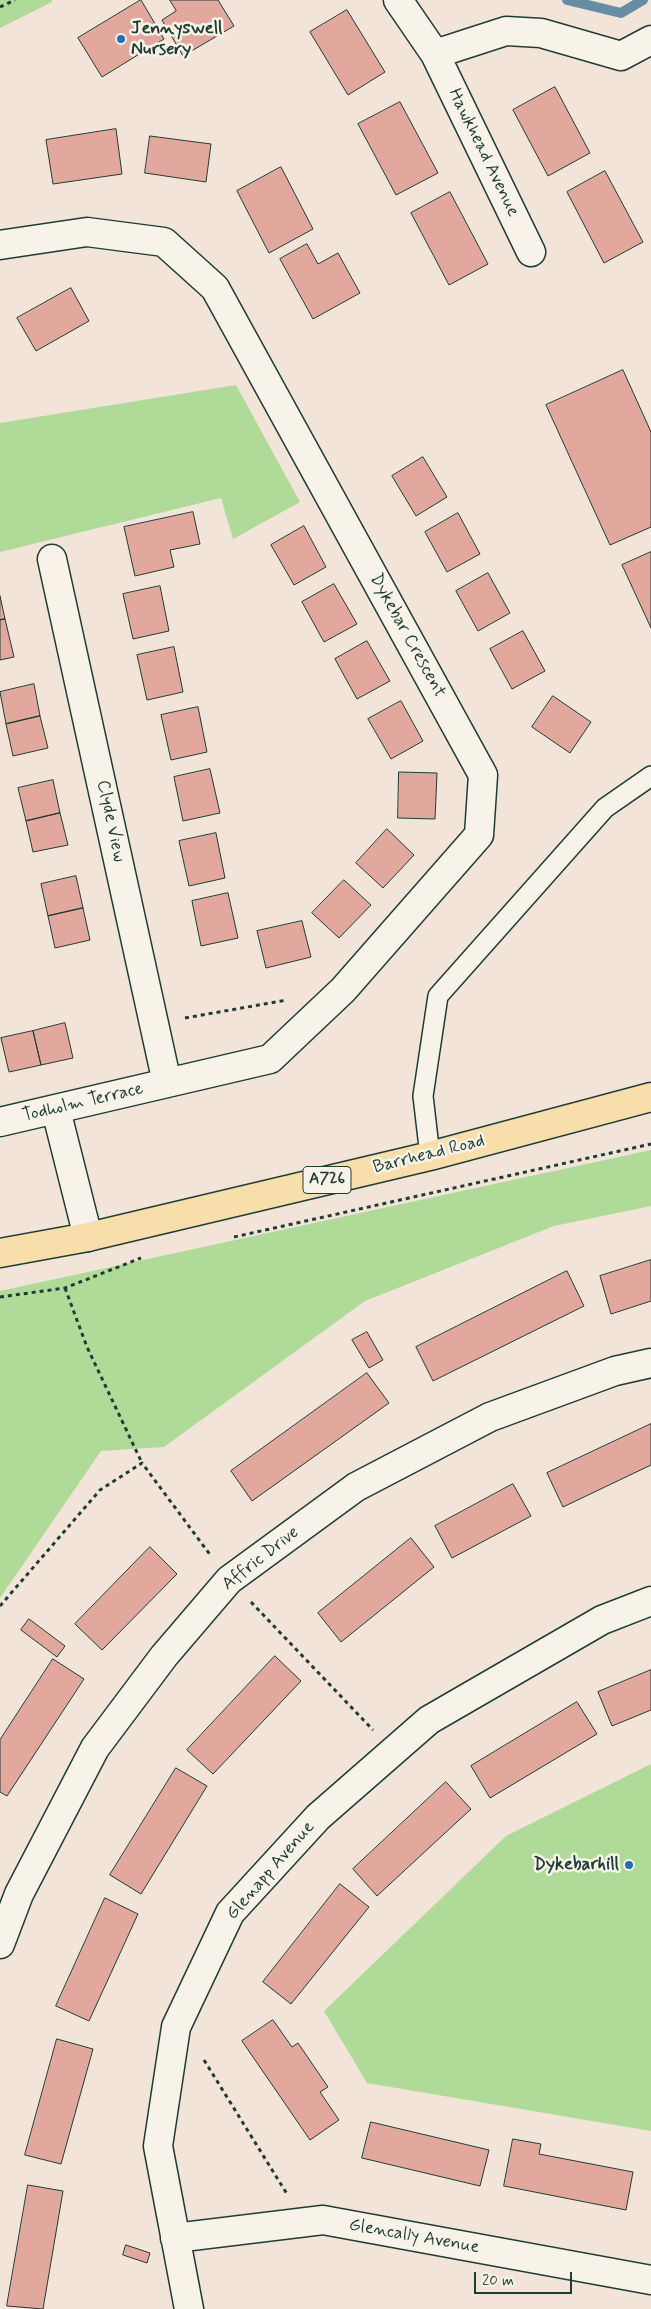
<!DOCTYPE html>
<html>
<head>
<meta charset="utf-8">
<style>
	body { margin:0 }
	#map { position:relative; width:651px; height:2309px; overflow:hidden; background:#f3e4d9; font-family:Mynerve,sans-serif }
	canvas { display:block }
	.scale { position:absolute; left:474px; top:2272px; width:98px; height:22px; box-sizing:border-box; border:2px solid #1f3d34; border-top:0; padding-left:6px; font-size:15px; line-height:18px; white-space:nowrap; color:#1f3d34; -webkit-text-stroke:4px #f7f3e8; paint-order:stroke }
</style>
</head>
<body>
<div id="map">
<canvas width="651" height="2309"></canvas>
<div class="scale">20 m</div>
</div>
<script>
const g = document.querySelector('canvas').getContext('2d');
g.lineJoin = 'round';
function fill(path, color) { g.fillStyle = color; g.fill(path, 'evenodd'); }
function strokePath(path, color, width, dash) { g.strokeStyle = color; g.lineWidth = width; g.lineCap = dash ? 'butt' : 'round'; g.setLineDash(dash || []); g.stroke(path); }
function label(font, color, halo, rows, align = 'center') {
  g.font = font + ' Mynerve,sans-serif'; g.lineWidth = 5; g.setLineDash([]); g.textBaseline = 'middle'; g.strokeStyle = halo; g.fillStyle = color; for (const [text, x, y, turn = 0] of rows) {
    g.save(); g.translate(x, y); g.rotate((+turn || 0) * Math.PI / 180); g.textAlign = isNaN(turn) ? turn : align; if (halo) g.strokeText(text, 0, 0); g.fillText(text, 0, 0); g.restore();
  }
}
fill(new Path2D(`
	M0,0H52V2L0,28Z
	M236,385L300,502L233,539L221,498L0,552V423Z
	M651,1150V1206L554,1226L365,1301L164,1447L101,1451L0,1598V1291Z
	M651,1764V2131L367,2083L324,2011L506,1836Z`), '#b0da98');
strokePath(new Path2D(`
	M567,0L621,13L643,0`), '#668da4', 10);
const building = new Path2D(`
	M141,0L164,39L102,77L78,38Z
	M170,0H218L234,26L183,56L162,20L176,11Z
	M347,10L385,72L348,95L310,32Z
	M555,87L590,153L548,176L513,110Z
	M400,102L438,173L396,195L358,124Z
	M116,129L122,174L53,184L46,140Z
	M150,136L211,144L206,182L145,173Z
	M281,167L313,229L269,253L237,191Z
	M605,171L643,242L604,263L567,192Z
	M450,192L488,264L449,285L411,213Z
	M307,244L318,264L338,253L360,293L313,319L280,259Z
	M71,288L89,321L36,351L17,318Z
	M623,370L651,432V527L610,545L546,405Z
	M423,457L447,497L416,516L392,476Z
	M193,512L200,544L170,550L174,567L135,576L124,527Z
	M458,513L480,554L447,572L425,532Z
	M304,526L326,567L294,585L271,545Z
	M651,552V628L622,565Z
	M488,573L510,613L478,631L456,591Z
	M334,584L357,624L324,642L302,602Z
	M160,586L169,631L133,639L123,594Z
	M0,596L5,619L0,620Z
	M5,619L14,657L0,660V620Z
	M523,631L545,671L512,689L490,649Z
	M367,641L390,681L357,699L335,659Z
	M174,647L183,692L147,700L137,655Z
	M34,684L40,716L6,724L0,692Z
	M553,696L591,722L570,753L532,727Z
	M401,701L423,741L391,759L368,719Z
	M198,707L207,752L171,760L161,715Z
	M40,716L48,748L13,756L6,724Z
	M210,769L220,813L183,821L174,777Z
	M399,772L437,773L435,819L398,818Z
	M53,780L60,813L26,821L18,788Z
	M60,813L68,845L33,852L26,821Z
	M387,829L414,855L383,888L356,863Z
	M216,833L225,878L189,886L179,841Z
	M76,876L83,908L48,916L41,884Z
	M344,880L371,905L339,938L312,913Z
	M228,893L238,938L201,946L192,901Z
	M83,908L90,940L55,948L48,916Z
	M302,921L311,957L266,968L257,931Z
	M65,1023L73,1058L41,1065L33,1031Z
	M33,1031L41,1065L9,1072L1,1038Z
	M651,1260V1301L611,1314L600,1276Z
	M567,1271L584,1306L433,1381L416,1347Z
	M367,1332L383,1360L369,1368L352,1340Z
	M367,1373L389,1403L252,1501L231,1471Z
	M651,1424V1465L563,1507L547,1473Z
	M513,1484L531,1516L452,1558L435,1526Z
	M411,1538L434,1567L341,1642L318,1613Z
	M150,1547L177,1574L102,1650L75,1624Z
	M29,1619L65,1646L57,1657L21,1630Z
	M275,1656L301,1681L213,1774L187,1750Z
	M53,1659L84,1679L7,1796L0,1792V1740Z
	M651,1670V1710L612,1726L598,1692Z
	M577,1702L597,1734L490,1798L471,1766Z
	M176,1768L207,1786L141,1894L110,1875Z
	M446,1782L471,1809L377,1896L353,1869Z
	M340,1884L369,1907L291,2004L263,1982Z
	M105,1898L138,1914L89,2021L56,2006Z
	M273,2020L292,2047L298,2043L328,2087L320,2092L339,2120L310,2140L242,2041Z
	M57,2039L93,2049L61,2164L25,2155Z
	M371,2122L489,2150L480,2186L362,2158Z
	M513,2139L541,2144L539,2154L633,2172L626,2210L504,2186Z
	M28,2185L63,2191L43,2309L7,2306Z
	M126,2245L150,2253L147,2263L123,2255Z`);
fill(building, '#e2a89d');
strokePath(building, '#1f3d34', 1);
const service = new Path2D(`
	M430,1156L423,1096L438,996L605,808L651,776`);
const minor = new Path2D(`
	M398,0L435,54L506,31L541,33L621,56L651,40
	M435,54L531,252
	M0,245L87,232L164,242L215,288L483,775L479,835L343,990L270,1059L0,1122
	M52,559L167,1083
	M56,1110L88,1237
	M0,1944L19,1894L95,1748L164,1656L229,1580L356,1487L490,1417L615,1371L651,1363
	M175,2238L323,2220L651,2280
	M189,2309L158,2146L176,2027L230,1913L318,1817L429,1720L602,1620L651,1601`);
const primary = new Path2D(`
	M0,1253L88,1237L430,1156L651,1097`);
strokePath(service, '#1f3d34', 22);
strokePath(minor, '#1f3d34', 31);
strokePath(primary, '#1f3d34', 31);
strokePath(new Path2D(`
	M0,7L15,0
	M185,1018L287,1000
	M234,1237L651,1144
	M65,1288L87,1347L142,1463
	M0,1297L65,1288L141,1258
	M251,1602L373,1730
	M0,1606L100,1490L142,1463L211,1556
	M204,2060L287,2194`), '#1f3d34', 3, [4, 4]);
strokePath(service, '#f7f3e8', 19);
strokePath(minor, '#f7f3e8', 28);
strokePath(primary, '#f8deab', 28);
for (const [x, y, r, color] of [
	[121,39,5,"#1f6fb2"],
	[629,1865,5,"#1f6fb2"]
]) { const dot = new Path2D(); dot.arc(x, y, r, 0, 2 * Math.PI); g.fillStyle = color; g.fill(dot); strokePath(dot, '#f7f3e8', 2); }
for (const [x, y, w] of [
	[327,1180,48]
]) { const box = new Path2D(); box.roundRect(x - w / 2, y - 13.5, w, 27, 4); g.fillStyle = '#f7f3e8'; g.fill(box); strokePath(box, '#1f3d34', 1); }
label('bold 16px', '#1f3d34', null, [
	["A726",327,1180]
]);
label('bold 18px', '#1f3d34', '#f7f3e8', [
	["Jennyswell",131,29],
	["Nursery",131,50],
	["Dykebarhill",619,1865,"right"]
], 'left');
label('18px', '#1f3d34', '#f7f3e8', [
	["Hawkhead Avenue",483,153,64],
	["Dykebar Crescent",407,636,61],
	["Clyde View",110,821,78],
	["Todholm Terrace",83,1103,-13],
	["Barrhead Road",429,1155,-14],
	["Affric Drive",261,1559,-38],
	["Glenapp Avenue",271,1871,-49],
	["Glencally Avenue",414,2237,10]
]);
</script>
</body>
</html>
